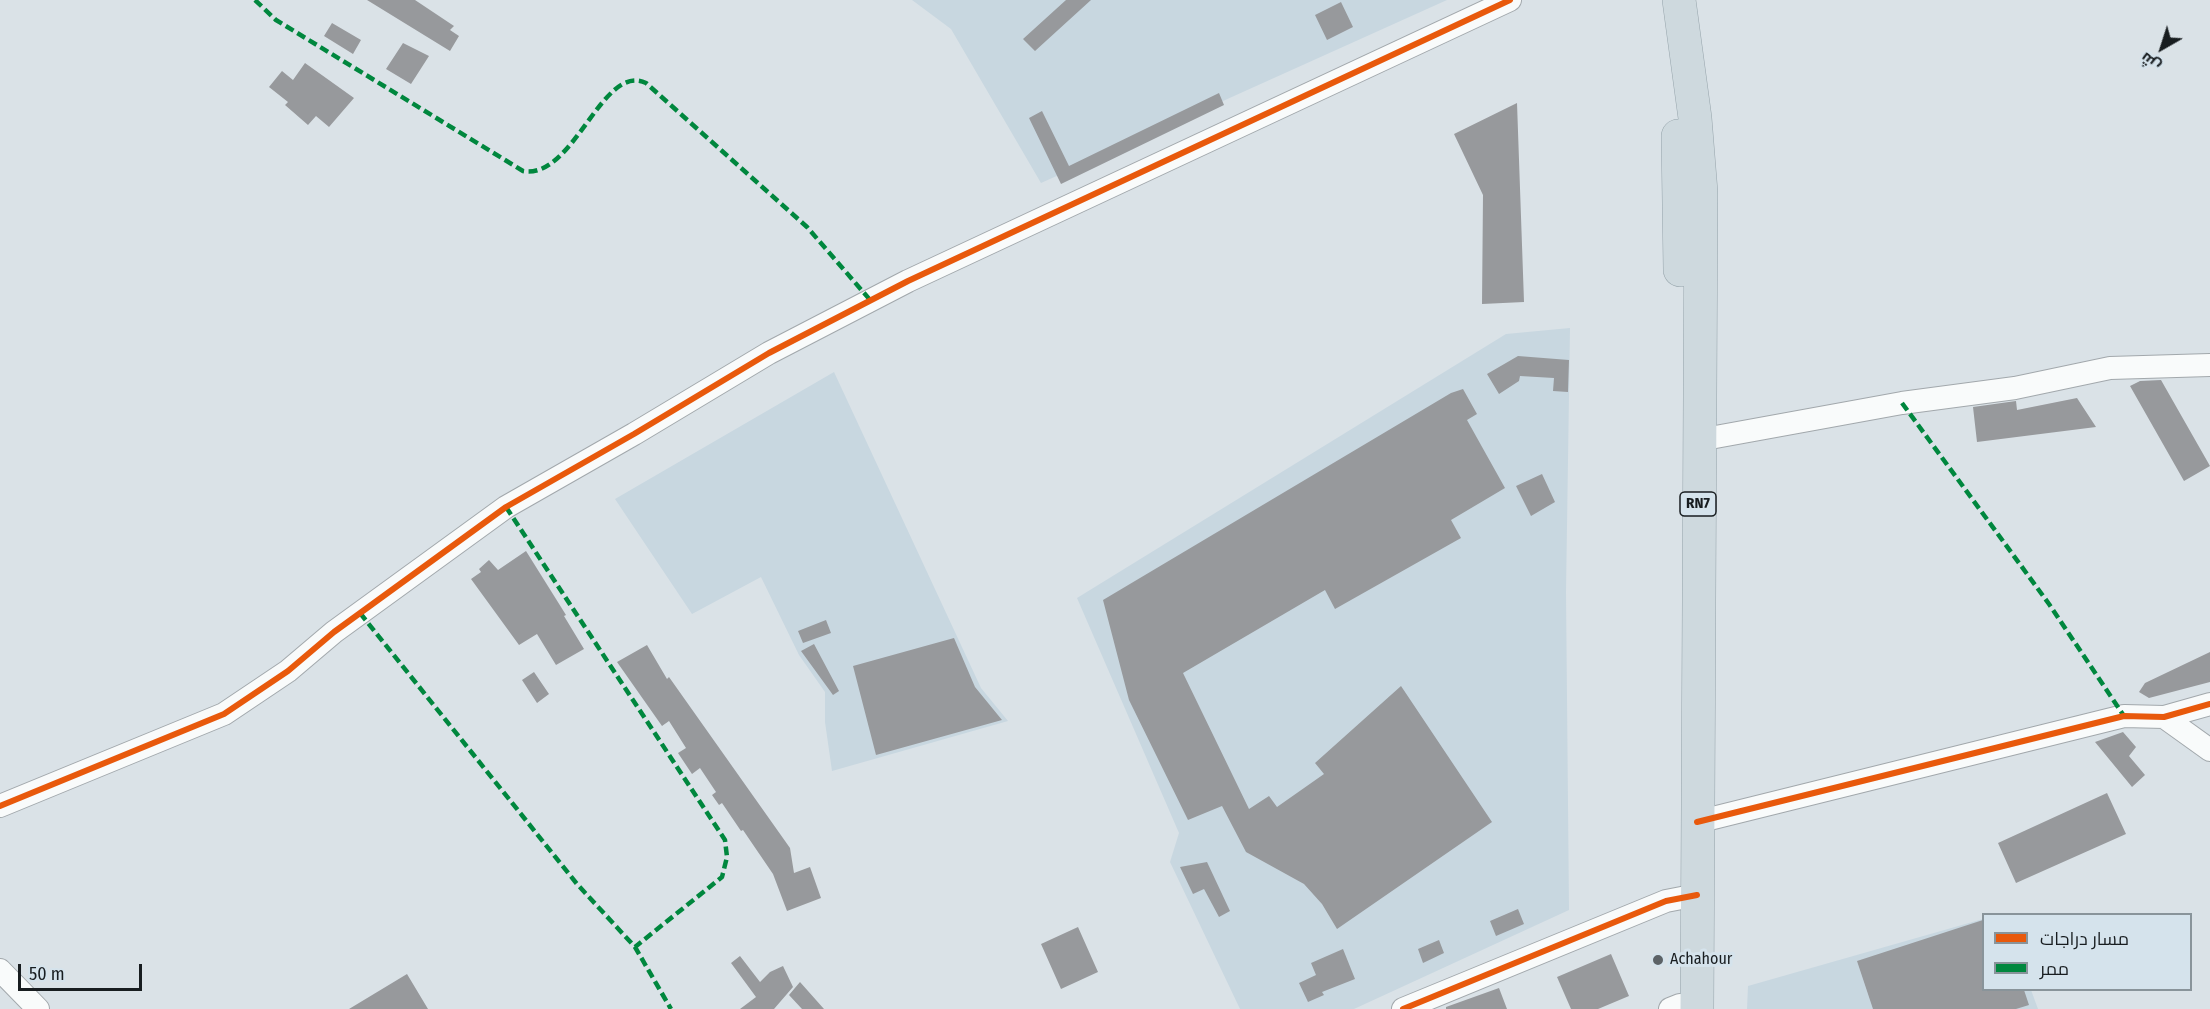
<!DOCTYPE html>
<html>
<head>
<meta charset="utf-8">
<style>
	body { margin:0 }
	#map { position:relative; width:2210px; height:1009px; overflow:hidden; background:#dae2e7; font-family:"Fira Sans Condensed",Cairo,sans-serif }
	canvas { display:block }
	.legend { position:absolute; left:1982px; top:913px; width:210px; height:78px; box-sizing:border-box; background:#d5e3ec; border:2px solid #89949a; margin:0; padding:8px 10px; list-style:none; font-size:18px; color:#181d20 }
	.legend li { display:flex; align-items:center; gap:12px; height:30px }
	.legend b { width:30px; border:2px solid #89949a }
	.north { position:absolute; left:2132px; top:18px; width:60px; height:60px; -webkit-text-stroke:4px #d5e3ec; paint-order:stroke; rotate:219deg; font-size:16px; font-weight:700; line-height:24px; text-align:center; color:#181d20 }
	.north::after { content:''; display:block; margin:auto; width:21px; height:27px; background:#181d20; clip-path:polygon(50% 0,100% 100%,50% 72%,0 100%) }
	.scale { position:absolute; left:18px; top:964px; width:124px; height:27px; box-sizing:border-box; border:3px solid #181d20; border-top:0; padding-left:8px; font-size:18px; line-height:21px; white-space:nowrap; color:#181d20; -webkit-text-stroke:4px #d5e3ec; paint-order:stroke }
</style>
</head>
<body>
<div id="map">
<canvas width="2210" height="1009"></canvas>
<ul class="legend">
<li><b style="height:8px;background:#e8590c"></b>مسار دراجات</li>
<li><b style="height:8px;background:#00873e"></b>ممر</li>
</ul>
<div class="north">ش</div>
<div class="scale">50 m</div>
</div>
<script>
const g = document.querySelector('canvas').getContext('2d');
g.lineJoin = 'round';
function fill(path, color) { g.fillStyle = color; g.fill(path, 'evenodd'); }
function strokePath(path, color, width, dash) { g.strokeStyle = color; g.lineWidth = width; g.lineCap = dash ? 'butt' : 'round'; g.setLineDash(dash || []); g.stroke(path); }
function label(font, color, halo, rows, align = 'center') {
  g.font = font + ' "Fira Sans Condensed",sans-serif'; g.lineWidth = 6; g.setLineDash([]); g.textBaseline = 'middle'; g.strokeStyle = halo; g.fillStyle = color; for (const [text, x, y, turn = 0] of rows) {
    g.save(); g.translate(x, y); g.rotate((+turn || 0) * Math.PI / 180); g.textAlign = isNaN(turn) ? turn : align; if (halo) g.strokeText(text, 0, 0); g.fillText(text, 0, 0); g.restore();
  }
}
fill(new Path2D(`
	M912,0H1447L1041,183L951,29Z
	M1570,328L1566,592L1569,910L1354,1009H1240L1170,862L1179,833L1077,598L1506,334Z
	M834,372L981,688L1008,721L832,771L825,722V692L799,655L761,577L692,614L615,499Z
	M1983,919L1984,990H2031L2038,1009H1747L1748,986Z`), '#c8d7e0');
fill(new Path2D(`
	M367,0H415L454,26L450,30L459,36L450,51Z
	M1066,0H1091L1035,51L1023,39Z
	M1341,2L1353,27L1327,40L1315,15Z
	M332,23L361,40L353,54L324,36Z
	M403,43L429,56L411,84L386,69Z
	M305,63L354,98L329,127L316,116L308,125L285,105L288,102L269,87L282,71L293,80Z
	M1219,93L1224,105L1061,184L1029,118L1042,111L1069,166Z
	M1517,103L1524,302L1482,304L1483,195L1454,134Z
	M1518,356L1569,360L1568,392L1553,391L1554,378L1520,376L1519,381L1499,394L1487,374Z
	M2161,380L2210,466L2184,481L2130,386L2140,381Z
	M1463,389L1477,414L1467,420L1505,488L1451,520L1461,538L1335,609L1325,590L1183,673L1249,809L1269,796L1277,807L1324,774L1315,763L1401,686L1492,822L1337,929L1322,904L1304,884L1246,852L1222,806L1188,820L1129,700L1103,600L1451,393Z
	M2077,398L2096,427L1977,442L1973,407L2016,401L2017,410Z
	M1542,474L1555,502L1531,516L1516,486Z
	M526,551L566,615L564,616L584,649L556,665L537,634L519,645L471,579L481,572L479,569L489,560L498,570Z
	M826,620L831,633L803,643L798,631Z
	M954,638L975,687L1002,720L876,755L853,666Z
	M814,644L839,691L833,695L801,651Z
	M647,645L667,679L669,677L790,848L794,873L810,867L821,898L787,911L773,874L743,830L741,831L722,803L719,805L712,795L716,792L700,768L692,774L678,753L686,748L669,721L662,726L617,662Z
	M2210,652V682L2149,698L2139,692L2145,683Z
	M534,672L549,694L537,703L522,680Z
	M2123,732L2136,747L2129,756L2145,775L2132,787L2095,742Z
	M2107,793L2126,834L2016,883L1998,843Z
	M1207,862L1230,911L1219,917L1204,889L1193,894L1180,867Z
	M1518,909L1524,924L1496,936L1490,921Z
	M1983,920V990H2024L2029,1005L2016,1009H1873L1857,961Z
	M1078,927L1098,972L1061,989L1041,944Z
	M1439,940L1444,953L1423,963L1418,949Z
	M1343,949L1355,979L1322,992L1324,995L1308,1002L1299,983L1316,975L1311,963Z
	M1611,954L1629,996L1598,1009H1571L1557,977Z
	M740,956L760,982L770,972L783,966L793,987L774,1009H740L756,997L731,963Z
	M407,974L428,1009H349Z
	M800,982L824,1009H802L789,995Z
	M1499,988L1507,1009H1446V1007Z`), '#97999c');
const minor = new Path2D(`
	M1699,440L1902,403L2015,388L2110,368L2210,365
	M2164,717L2210,750
	M0,806L224,714L288,671L334,632L506,507L634,434L769,353L908,281L1510,0
	M1697,822L2124,716L2164,717L2210,704
	M0,970L38,1009
	M1403,1009L1666,901L1697,895
	M1670,1009L1680,1005`);
const highway = new Path2D(`
	M1679,0L1695,118L1701,192L1697,1009
	M1678,136L1680,270`);
strokePath(minor, '#a2a8ac', 24);
strokePath(highway, '#95a3aa', 34);
strokePath(minor, '#f9fbfb', 22);
strokePath(highway, '#ced9de', 33);
strokePath(new Path2D(`
	M255,0L276,20L523,171C574,180 602,62 646,83L807,227L871,301
	M1902,403L2049,604L2124,716
	M506,507L725,840L727,857L722,877L635,947
	M360,613L577,884L635,947L671,1009`), '#00873e', 4.5, [9, 4.5]);
strokePath(new Path2D(`
	M0,806L224,714L288,671L334,632L506,507L634,434L769,353L908,281L1510,0
	M1697,822L2124,716L2164,717L2210,704
	M1403,1009L1666,901L1697,895`), '#e8590c', 6);
for (const [x, y, r, color] of [
	[1658,960,6,"#5c6266"]
]) { const dot = new Path2D(); dot.arc(x, y, r, 0, 2 * Math.PI); g.fillStyle = color; g.fill(dot); strokePath(dot, '#d5e3ec', 2); }
for (const [x, y, w] of [
	[1698,504,36]
]) { const box = new Path2D(); box.roundRect(x - w / 2, y - 12, w, 24, 4.5); g.fillStyle = '#d5e3ec'; g.fill(box); strokePath(box, '#181d20', 1.5); }
label('bold 15px', '#181d20', null, [
	["RN7",1698,504]
]);
label('16px', '#181d20', '#d5e3ec', [
	["Achahour",1670,960]
], 'left');
</script>
</body>
</html>
